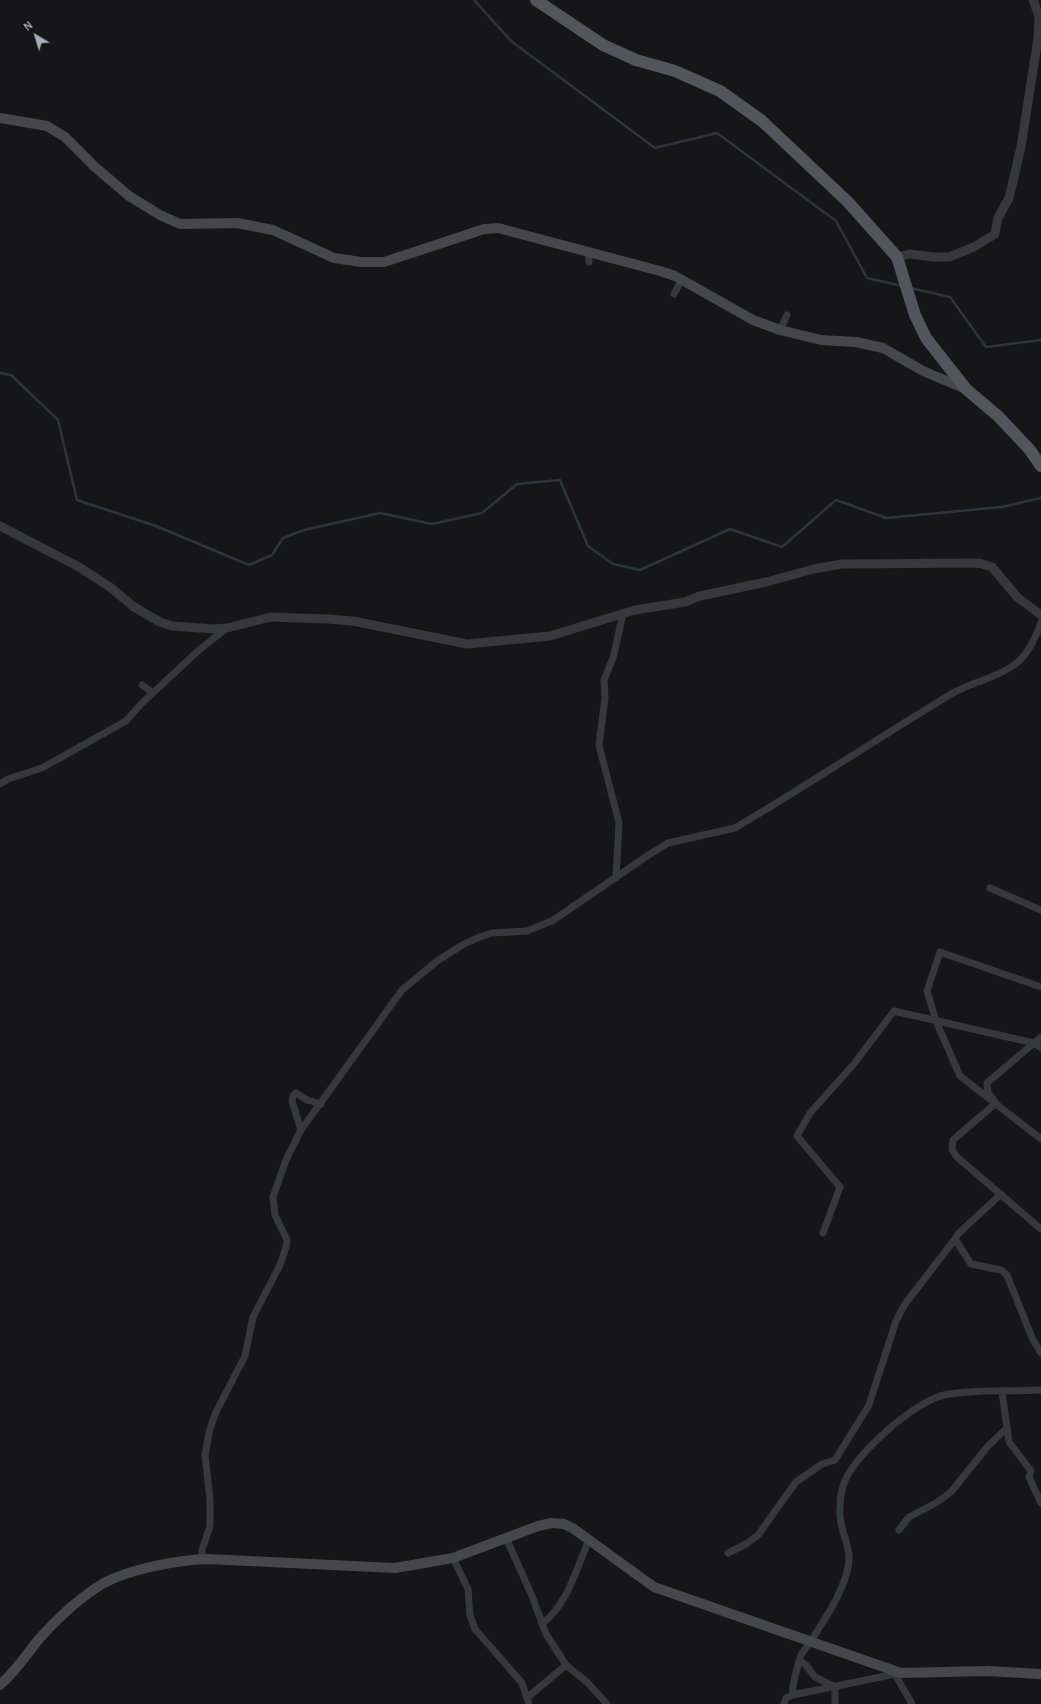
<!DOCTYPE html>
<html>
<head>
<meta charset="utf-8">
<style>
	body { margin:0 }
	#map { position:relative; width:1041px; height:1704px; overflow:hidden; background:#161618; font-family:Karla,sans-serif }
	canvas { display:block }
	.north { position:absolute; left:16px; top:16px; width:40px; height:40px; -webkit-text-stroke:3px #111113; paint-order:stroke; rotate:322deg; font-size:11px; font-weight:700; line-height:16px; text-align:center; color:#a8adb8 }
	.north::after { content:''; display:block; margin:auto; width:14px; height:18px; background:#a8adb8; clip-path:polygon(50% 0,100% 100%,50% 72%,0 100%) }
</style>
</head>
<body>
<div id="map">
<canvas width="1041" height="1704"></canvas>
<div class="north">N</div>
</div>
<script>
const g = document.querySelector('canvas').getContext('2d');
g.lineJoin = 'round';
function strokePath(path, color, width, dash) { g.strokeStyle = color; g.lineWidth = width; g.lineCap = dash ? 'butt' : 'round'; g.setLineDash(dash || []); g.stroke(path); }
strokePath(new Path2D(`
	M474,0L511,41L655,148L717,133L836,221L867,278L902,286
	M911,288L950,297L986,347L1041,340
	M0,373L11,375L58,420L77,500L156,526L249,565L272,555L283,538L304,530L380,513L432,524L482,513L517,484L560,480L588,546L613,564L640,570L730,529L782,547L836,500L886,518L1002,507L1041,498`), '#2c353c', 2.5);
strokePath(new Path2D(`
	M588,252L589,262
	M674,294L681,281
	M780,330L787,315
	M142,685L153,693
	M0,784L8,779L42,768L126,721L142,703L199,650L227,628
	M616,878L619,823L599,745L605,698L604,680L613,658L623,614
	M990,888L1041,910
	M1041,987L940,952L927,991L936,1021L960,1076L1041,1139
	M1041,1037L987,1083L988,1092L996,1103L953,1140L952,1150L957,1157L1041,1229
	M301,1130L292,1101L293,1096L296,1093L307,1100L321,1104
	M1001,1194L958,1234L955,1239L971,1264L1001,1270L1007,1275L1033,1340L1041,1353
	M823,1233L840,1187L797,1136L810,1113L853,1065L894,1011L1034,1043L1041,1048
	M1002,1392L1009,1442L1031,1471L1029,1477L1041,1503
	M899,1530L909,1517L936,1503L951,1492L988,1446L1007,1428
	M506,1538L532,1596L546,1634L566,1665
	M728,1553L746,1544L758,1535L796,1482L822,1464L835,1460L869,1405L896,1321L905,1304L955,1239
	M453,1558L468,1589L470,1615L475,1629L522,1683L529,1704
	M202,1559V1550L210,1526V1500L205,1455L209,1433L215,1414L245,1356L253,1317L280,1265L286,1247L287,1240L275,1215L273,1197L286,1160L301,1130L402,990L437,961L464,944L480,937L492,933L527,931L552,921L650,854L668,843L735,828L760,813C824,774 887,733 951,694C971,682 995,679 1014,665C1028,655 1036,637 1041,622
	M542,1624C568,1604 576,1569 589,1540
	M895,1674L912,1704
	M793,1695C791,1687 797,1670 799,1661
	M528,1697L566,1665L587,1682L607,1704
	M784,1704L786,1698L793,1695L900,1673
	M835,1704V1687L815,1677L805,1664L799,1661L801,1655C817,1632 851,1584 849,1555C847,1539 838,1524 840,1507C840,1501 841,1493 843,1486C851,1457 915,1401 944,1395C976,1389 1009,1392 1041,1390`), '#37383d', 7);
strokePath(new Path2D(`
	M897,257L909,254L934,257H949L974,247L995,234L998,218L1009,198L1021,147L1038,38L1039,16L1033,0
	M0,526L79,567L110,587L134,607L160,622L172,626L214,629L227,628L271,617L327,619L353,621L467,644L550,636L635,610L685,602L700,596L766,582L814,569L842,564L979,563L992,567L1017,597L1041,615`), '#37383d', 9);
strokePath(new Path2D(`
	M0,118L47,126L65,137L95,167L129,196L160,215L180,224L237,223L273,230L334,258L361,262H384L469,234L484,229L498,228L660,271L675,276L753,320L780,330L821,340L856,342L883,348L923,371L966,389
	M0,1685C16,1671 26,1655 39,1639C57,1619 80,1597 104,1583C130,1569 178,1560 207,1559L395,1568L453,1558L538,1526L552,1523L564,1524L574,1529L654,1587L901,1673L987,1671L1041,1674`), '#45474d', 10);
strokePath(new Path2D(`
	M536,0L603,45L636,60L675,71L720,91L762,121L848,202L897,257L915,315L926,338L966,389L998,416L1030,450L1041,466`), '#53555c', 12);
</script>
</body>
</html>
